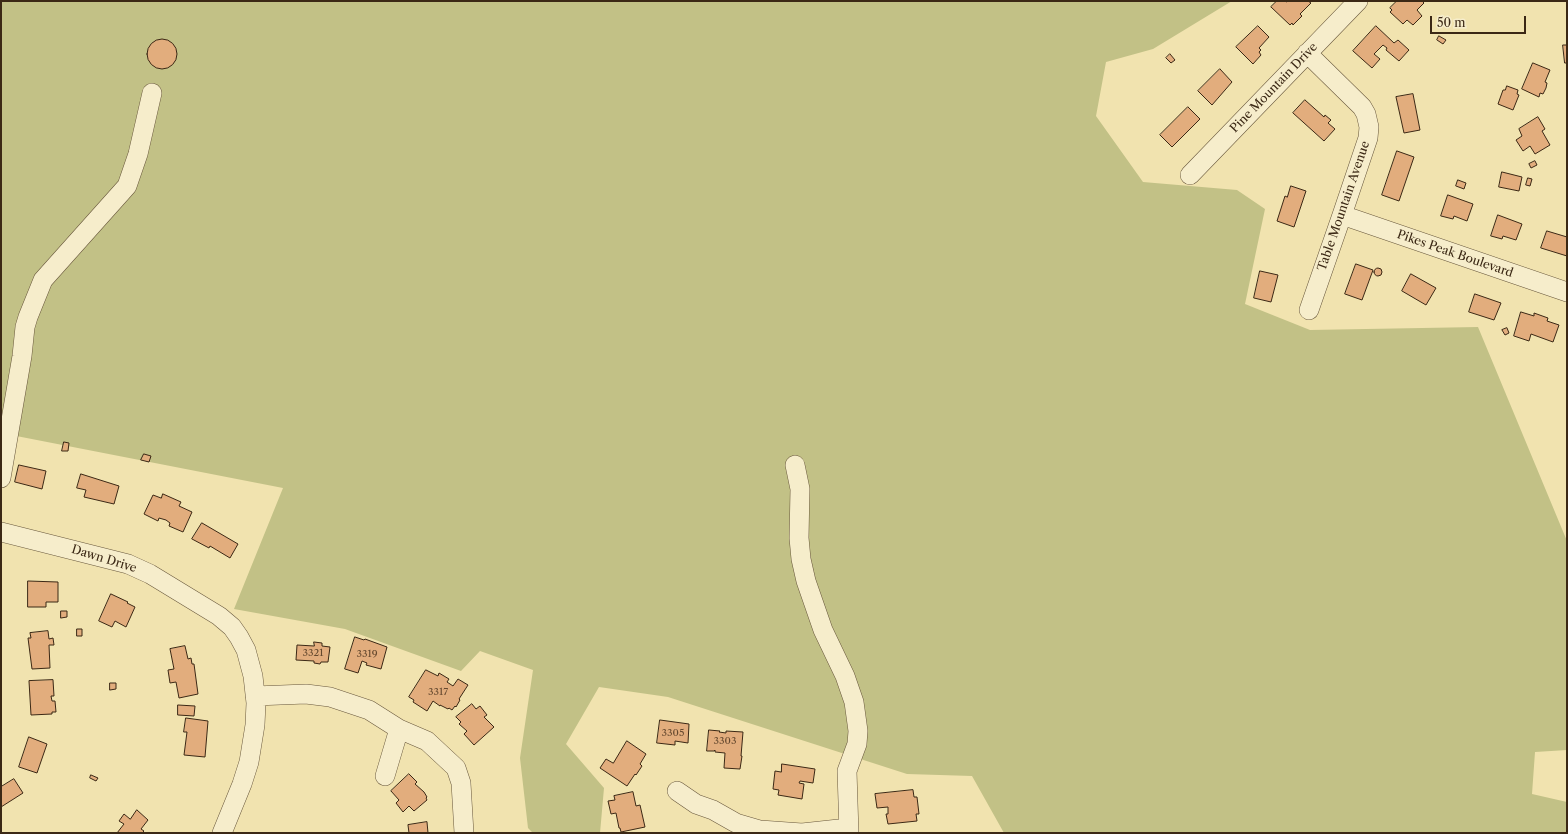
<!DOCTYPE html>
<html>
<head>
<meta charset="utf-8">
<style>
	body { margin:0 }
	#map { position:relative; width:1568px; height:834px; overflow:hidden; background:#f1e3af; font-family:"Libre Caslon Text",serif }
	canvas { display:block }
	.frame { position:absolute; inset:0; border:2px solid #3b2815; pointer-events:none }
	.scale { position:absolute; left:1430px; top:16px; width:96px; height:18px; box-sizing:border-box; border:2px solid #3b2815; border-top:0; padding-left:5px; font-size:12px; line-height:14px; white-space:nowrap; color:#3b2815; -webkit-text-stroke:3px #f6edcb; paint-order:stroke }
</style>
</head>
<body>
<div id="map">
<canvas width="1568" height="834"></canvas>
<div class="frame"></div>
<div class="scale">50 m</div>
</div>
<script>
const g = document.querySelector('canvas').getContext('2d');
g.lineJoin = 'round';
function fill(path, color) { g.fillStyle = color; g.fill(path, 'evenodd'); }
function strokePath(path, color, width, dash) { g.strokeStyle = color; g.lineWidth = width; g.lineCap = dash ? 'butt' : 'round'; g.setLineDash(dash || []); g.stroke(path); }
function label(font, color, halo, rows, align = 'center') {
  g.font = font + ' "Libre Caslon Text",serif'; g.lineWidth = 3; g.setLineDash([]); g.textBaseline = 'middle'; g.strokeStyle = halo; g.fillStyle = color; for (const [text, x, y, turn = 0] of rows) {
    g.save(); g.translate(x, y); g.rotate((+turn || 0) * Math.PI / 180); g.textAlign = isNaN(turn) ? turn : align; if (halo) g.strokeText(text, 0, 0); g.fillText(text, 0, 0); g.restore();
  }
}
fill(new Path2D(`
	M1,1H1232L1153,49L1106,62L1096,116L1143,182L1237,190L1265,209L1245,304L1310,330L1478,327L1567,541V750L1535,752L1532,794L1567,802V833H1004L972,776L907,774L668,697L599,687L566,744L604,788L600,833H533L528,828L520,758L533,670L480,651L461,671L345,629L234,609L283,488L1,433Z`), '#c2c186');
const building = new Path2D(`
	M1277,1H1285L1287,2L1288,1H1308L1311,3L1300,14L1302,16L1293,25L1292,23L1290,25L1271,7Z
	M1397,1H1422L1424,3L1417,10L1422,16L1413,25L1407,20L1403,24L1390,12L1392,10L1390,8Z
	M1258,26L1269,37L1259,48L1261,50L1259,52L1261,55L1253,64L1236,47Z
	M1376,26L1394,43L1398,40L1409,50L1399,61L1386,50L1387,48L1383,45L1374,54L1380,59L1372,68L1353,51Z
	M1439,36L1446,40L1443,44L1437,40Z
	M147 54a15 15 0 1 1 30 0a15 15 0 1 1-30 0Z
	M1563,45H1567V63H1565Z
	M1170,54L1175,60L1171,63L1166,58Z
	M1533,63L1550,70L1545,82L1547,83L1546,88L1543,94L1540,93L1539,97L1522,89Z
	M1220,69L1232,82L1212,105L1198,91Z
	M1507,86L1518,90L1517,94L1519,95L1513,110L1498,104L1503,90H1505Z
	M1413,94L1420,130L1404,133L1396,97Z
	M1305,100L1324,117L1325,115L1331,120L1328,123L1335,129L1324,141L1293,113Z
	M1188,107L1200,119L1172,147L1160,135Z
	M1538,117L1545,129L1542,131L1550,145L1535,154L1530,146L1523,151L1516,140L1522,136L1519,129Z
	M1397,151L1414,157L1399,201L1382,195Z
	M1535,161L1537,165L1531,168L1529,164Z
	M1502,172L1522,177L1519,191L1499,187Z
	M1528,178L1532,179L1530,186L1526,185Z
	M1458,180L1466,183L1464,189L1456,186Z
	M1291,186L1306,191L1294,227L1277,221L1285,196L1287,197Z
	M1448,195L1473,204L1467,221L1454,216L1453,219L1441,216Z
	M1498,215L1522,224L1516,240L1503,236L1502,239L1491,236Z
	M1547,231L1567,237V256L1541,248Z
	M1356,264L1373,270L1362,300L1345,294Z
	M1374 272a4 4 0 1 1 8 0a4 4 0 1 1-8 0Z
	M1260,271L1278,275L1271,302L1254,298Z
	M1411,274L1436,288L1426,305L1402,291Z
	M1475,294L1501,303L1494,320L1469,312Z
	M1521,312L1534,316V313L1548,318L1547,321L1559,325L1553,342L1531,334L1529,341L1514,336Z
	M1507,328L1509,333L1505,335L1502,330Z
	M64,442L69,443L68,451H62Z
	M144,454L151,456L149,462L141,460Z
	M19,465L46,471L42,489L15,482Z
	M81,474L119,486L114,504L84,497L86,490L77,488Z
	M163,494L181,502L179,506L192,512L183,532L169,526L170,523L166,520L159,518L158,521L144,514L153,495L161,498Z
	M202,523L238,544L230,558L210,546L209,548L192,539Z
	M28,581L58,582V602H46V607H28Z
	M111,594L128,602L127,603L135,607L126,627L115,621L112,627L99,621Z
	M61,611H67V617L61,618Z
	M77,629H82V636H77Z
	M48,631L49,639L53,638L54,645H49L50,668L32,669L28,638H31L30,633Z
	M355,637L364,640L365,639L387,647L381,669L366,665L367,663L362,661L358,673L345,669Z
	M314,642L322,643V646L330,647L328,662H321L320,664L314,663V661L296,660L297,645L314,646Z
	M185,646L188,659L191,658L192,664H194L198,694L179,698L176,682L170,683L168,670L174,669L170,649Z
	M426,670L438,676L439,673L449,679L447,682L453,686L458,679L468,685L459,699L460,700L456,707L455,706L452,710L449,708L448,709L440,705V706L433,701L427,711L413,702L414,700L409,697Z
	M53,680L54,696H51L52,701H55L56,712H52V714L31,715L29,681Z
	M110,683H116V689L110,690Z
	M472,704L476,709L480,706L487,715L484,717L494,727L474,745L464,734L467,731L459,724L461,722L456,717Z
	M178,705L195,706L194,716L178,715Z
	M186,718L208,721L205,757L184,755L187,732H184Z
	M660,720L689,724L688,743L675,741V745L657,743Z
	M709,730L720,731L719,732L726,733V731L743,732L741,756H742L740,769L724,768L725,753L715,752V750L714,751H707Z
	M29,737L47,744L37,773L19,767Z
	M627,741L646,754L640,764L642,766L636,775L635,774L627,786L600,768L606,759L613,763Z
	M782,764L815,769L813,783L800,781L799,783L804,784L802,799L778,795L779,790L773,789L775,771L781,772Z
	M409,774L417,782L415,784L424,792L427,797L426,798L427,800L414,811L409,806L403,812L396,803L399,800L391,791Z
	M91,775L98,778L96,781L90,778Z
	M14,779L23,793L1,807V787Z
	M913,790L914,797H917L919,814H916L917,821L888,824L886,814H888V807L877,808L875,794Z
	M633,792L636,806L640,805L645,827L621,832L620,828H619L616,813L611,814L608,801L615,800L614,796Z
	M137,810L148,820L141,829L144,831L142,833H117L124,824L119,821L124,814L130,819Z
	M427,822L428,833H409L408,825Z`);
fill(building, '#e2ad7d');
strokePath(building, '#3b2815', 1);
const minor = new Path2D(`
	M1307,53L1362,107L1366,114L1369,127L1368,138L1342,215L1309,310
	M1190,175L1358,1
	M1342,215L1567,292
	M795,465L800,489L799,538L801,559L806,581L823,630L845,676L854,702L858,731L857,744L847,771L849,833
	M1,478L22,356L25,327L28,317L43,280L127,186L138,154L152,93
	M1,532L128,564L150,574L219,616L232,627L239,637L246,650L253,676L256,703L255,725L249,762L242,784L222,833
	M255,696L306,694L330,697L369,710L399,729L427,741L456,768L461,783L464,833
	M385,776L399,729
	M677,791L696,804L713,810L736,823L760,830L802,833L848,828`);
strokePath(minor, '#68573c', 20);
strokePath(minor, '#f6edcb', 19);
label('10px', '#65492f', null, [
	["3321",313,653],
	["3319",367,654],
	["3317",438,692],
	["3305",673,733],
	["3303",725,741]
]);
label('12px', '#3b2815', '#f6edcb', [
	["Pine Mountain Drive",1274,88,-46],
	["Table Mountain Avenue",1344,206,-71],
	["Pikes Peak Boulevard",1455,254,19],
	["Dawn Drive",104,559,17]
]);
</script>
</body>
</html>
